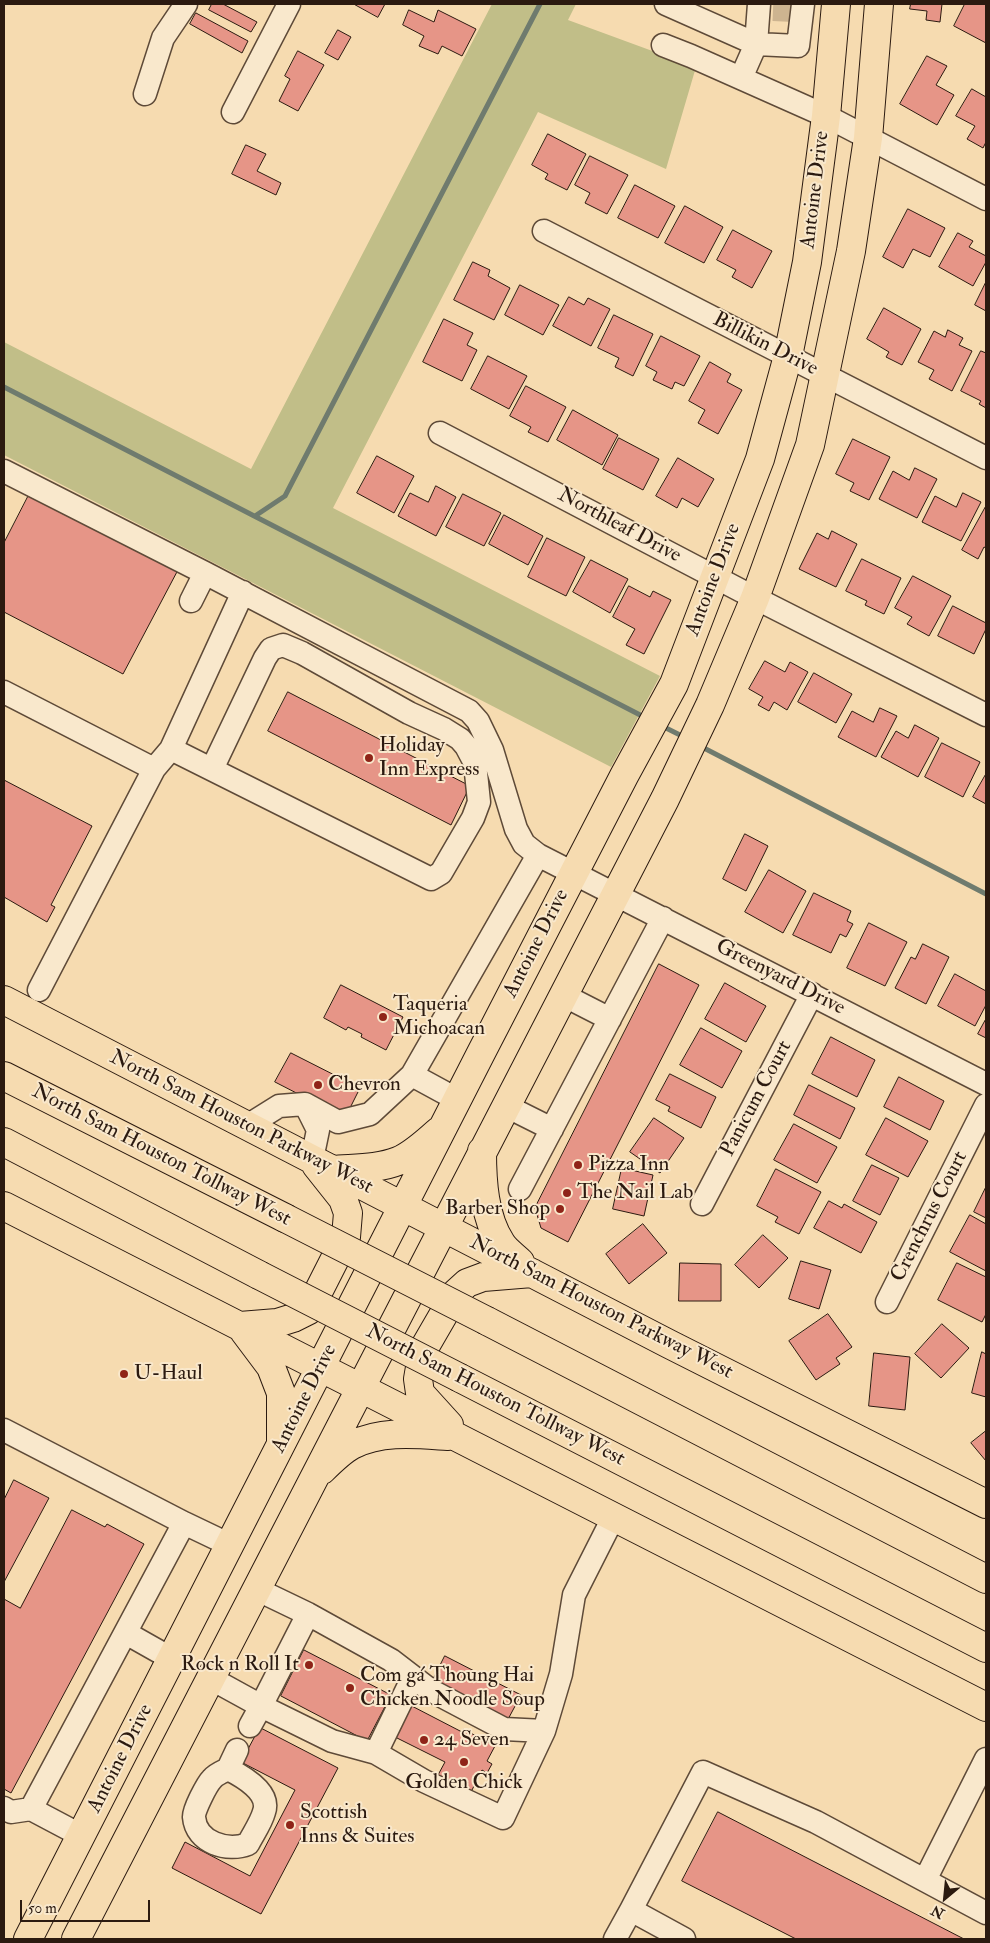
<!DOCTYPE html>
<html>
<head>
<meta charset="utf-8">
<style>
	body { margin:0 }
	#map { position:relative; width:990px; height:1943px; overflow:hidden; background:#f6dbb0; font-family:"IM FELL Double Pica",serif }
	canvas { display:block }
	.frame { position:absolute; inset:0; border:5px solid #2b1a10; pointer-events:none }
	.north { position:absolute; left:920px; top:1873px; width:50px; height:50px; -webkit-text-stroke:4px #f9e8cc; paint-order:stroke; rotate:208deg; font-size:14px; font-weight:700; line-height:20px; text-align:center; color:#2b1a10 }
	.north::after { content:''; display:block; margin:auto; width:18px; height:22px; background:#2b1a10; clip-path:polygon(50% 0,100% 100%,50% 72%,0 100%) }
	.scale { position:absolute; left:20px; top:1900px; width:130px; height:22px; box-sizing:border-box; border:2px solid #2b1a10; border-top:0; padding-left:6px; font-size:15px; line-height:18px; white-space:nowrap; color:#2b1a10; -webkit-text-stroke:4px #f9e8cc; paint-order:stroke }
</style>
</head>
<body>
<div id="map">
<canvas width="990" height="1943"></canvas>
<div class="frame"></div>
<div class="north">N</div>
<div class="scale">50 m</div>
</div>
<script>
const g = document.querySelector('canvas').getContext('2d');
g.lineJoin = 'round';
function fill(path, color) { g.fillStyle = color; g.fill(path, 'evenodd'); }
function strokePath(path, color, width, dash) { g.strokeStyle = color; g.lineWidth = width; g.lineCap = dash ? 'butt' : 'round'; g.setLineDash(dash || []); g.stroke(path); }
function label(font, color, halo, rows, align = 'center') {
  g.font = font + ' "IM FELL Double Pica",serif'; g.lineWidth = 4; g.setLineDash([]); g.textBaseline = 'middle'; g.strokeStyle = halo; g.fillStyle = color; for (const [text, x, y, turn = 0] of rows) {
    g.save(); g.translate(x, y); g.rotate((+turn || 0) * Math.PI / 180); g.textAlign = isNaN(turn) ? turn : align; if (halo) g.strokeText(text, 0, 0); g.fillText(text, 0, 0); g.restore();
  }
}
fill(new Path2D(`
	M492,4H576L568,20L696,67L666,169L538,112L333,508L660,676L611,767L4,455V342L251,469Z`), '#c1be88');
strokePath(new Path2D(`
	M4,387L646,718
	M255,516L285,496L540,4
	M660,725L686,738
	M700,746L986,894`), '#6f7b6e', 5);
const building = new Path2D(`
	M212,4H223L257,22L251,32L209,10Z
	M354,4H385L378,17Z
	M911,4H942L940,22L926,20L927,11L910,9Z
	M965,4H986V43L954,26Z
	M409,10L434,22L438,10L476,29L462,56L442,46L438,54L419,46L424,36L403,25Z
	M196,13L248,41L242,53L190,24Z
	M338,30L351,37L338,60L325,53Z
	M298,51L324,65L298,111L279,101L290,79L285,76Z
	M927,56L947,66L936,85L954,95L937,125L900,104Z
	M972,89L986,97V142L983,148L967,139L975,126L956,116Z
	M548,134L586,154L567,190L545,179L548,174L532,165Z
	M246,145L266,154L257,171L281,183L276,195L232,174Z
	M590,156L628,175L607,214L585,203L590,193L575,185Z
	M635,185L675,206L658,238L618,218Z
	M685,206L723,227L704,263L665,243Z
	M908,209L945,228L930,257L913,249L903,268L883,257Z
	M733,230L772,251L752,288L732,277L736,270L717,260Z
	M958,233L973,241L969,247L986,256V262L973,286L939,267Z
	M473,262L490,270L488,276L510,288L494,320L454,300Z
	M986,282V311L975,305Z
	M520,285L559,305L543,335L505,315Z
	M569,297L584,305L588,298L610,309L591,346L553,326Z
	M884,308L921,329L902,365L886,357L889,352L867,339Z
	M614,315L653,334L633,376L615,367L619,358L598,348Z
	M444,319L473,333L467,345L477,350L462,381L423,362Z
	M948,330L963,338L959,345L972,351L952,391L929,379L934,370L918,362L934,331L945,337Z
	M661,336L700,356L684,386L675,382L672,389L653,380L657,372L646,366Z
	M981,351L986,353V408L979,404L981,401L961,391Z
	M488,356L527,376L509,409L471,389Z
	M710,362L731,374L727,382L742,390L718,434L698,423L705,410L689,401Z
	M526,386L566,407L548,442L528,432L531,427L510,416Z
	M573,410L618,435L602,465L557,440Z
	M619,438L659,459L643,490L603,469Z
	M853,439L890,457L869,500L850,491L854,483L836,474Z
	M377,456L414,476L394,513L357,493Z
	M678,458L714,479L698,507L682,498L677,508L656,496Z
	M915,468L937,479L917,518L879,499L893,471L909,480Z
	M436,486L456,497L436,536L398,516L410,493L428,502Z
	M31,491L179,568L123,674L4,612V543Z
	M963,493L981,502L961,541L922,522L935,496L956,507Z
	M463,494L501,513L484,546L446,527Z
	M986,506V548L984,547L978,559L962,550Z
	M504,515L543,536L528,565L489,544Z
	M832,531L857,544L836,587L799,569L817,533L828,539Z
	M547,538L585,557L566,596L528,577Z
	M862,559L901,578L884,614L865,605L867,601L846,591Z
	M591,560L628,579L610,613L573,592Z
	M913,576L951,596L929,636L907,624L912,617L895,608Z
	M629,586L650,597L653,591L671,600L644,654L626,645L635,629L613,617Z
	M953,606L986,623V629L974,654L938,636Z
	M765,661L785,672L790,662L808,672L787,710L774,702L769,711L758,705L763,697L749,689Z
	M814,673L852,694L836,723L798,702Z
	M288,692L470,786L451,825L268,731Z
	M880,708L897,716L876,757L838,737L852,711L873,722Z
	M915,725L939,738L918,777L881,757L896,731L908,738Z
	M942,743L980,762L963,797L925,777Z
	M986,774V804L973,797Z
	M4,780L92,826L51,905L55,907L47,922L4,897Z
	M745,834L768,846L746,891L723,879Z
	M769,870L806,891L783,933L745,912Z
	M814,893L851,911L847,921L853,924L846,937L840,934L831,953L793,935Z
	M869,923L907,942L885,986L847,968Z
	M923,944L949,957L926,1004L895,988L911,957L915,959Z
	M659,964L699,985L568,1242L541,1228L535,1208Z
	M955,974L986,991V1005L975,1026L938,1006Z
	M725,983L766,1006L746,1042L705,1019Z
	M341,985L403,1017L386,1050L361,1037L362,1034L348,1027L346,1030L324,1018Z
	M986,1019V1038L978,1034Z
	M701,1028L742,1051L722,1088L680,1065Z
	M831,1037L875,1060L857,1097L812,1074Z
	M291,1053L360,1088L345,1118L275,1082Z
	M670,1074L716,1097L701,1128L668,1111L670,1107L656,1100Z
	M899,1077L944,1101L930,1130L884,1107Z
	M809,1085L855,1108L840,1139L794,1115Z
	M654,1118L684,1138L660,1173L630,1152Z
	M886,1118L928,1141L908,1177L866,1155Z
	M794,1124L837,1147L817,1183L774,1160Z
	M872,1165L899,1178L880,1215L853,1201Z
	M622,1168L653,1175L644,1216L613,1209Z
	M776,1169L821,1192L799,1234L775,1222L778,1217L757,1206Z
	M986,1187V1218L974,1212Z
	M829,1201L842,1208L844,1204L877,1222L861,1253L814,1228Z
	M970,1215L986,1224V1271L950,1252Z
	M643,1224L667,1253L629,1284L606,1254Z
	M763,1235L788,1258L759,1288L735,1265Z
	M801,1261L831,1270L819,1309L789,1299Z
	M680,1263L721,1264V1301H679Z
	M957,1263L986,1277V1314L982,1322L938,1300Z
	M828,1314L852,1347L836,1358L840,1364L816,1380L789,1341Z
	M942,1324L969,1348L941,1378L915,1354Z
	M982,1352L986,1354V1397L972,1393Z
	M874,1353L910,1357L905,1410L869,1406Z
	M986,1431V1461L971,1443Z
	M14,1480L49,1498L4,1582V1500Z
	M72,1510L105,1527L107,1524L144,1544L11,1793L4,1789V1599L20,1608Z
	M304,1650L391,1695L367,1741L281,1696Z
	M445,1656L521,1695L506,1723L431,1684Z
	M406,1703L462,1732L463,1729L495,1746L487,1761L492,1764L487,1773L482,1770L471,1792L438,1775L445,1762L389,1734Z
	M255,1725L338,1768L261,1914L172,1868L185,1842L250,1876L295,1790L241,1762L255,1736L250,1734Z
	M718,1812L964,1939H796L682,1881Z`);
fill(building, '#e69587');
strokePath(building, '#2b1a10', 1);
strokePath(new Path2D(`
	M773,10L794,11`), '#cdb490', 22, [22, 11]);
const minor = new Path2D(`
	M666,4L756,44L741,78
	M759,4L756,44L798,46L803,4
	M663,45L691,56L826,116L986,199
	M145,94L163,38L186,4
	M233,112L289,4
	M544,231L986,458
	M440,433L755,598L986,715
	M4,471L205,573L469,711L478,721L492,750L516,829L524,844L538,855L986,1084
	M191,601L205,573
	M4,692L154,769
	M171,749L431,879L441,873L473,818L479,802L475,763L466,746L460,739L444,729L409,713L302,653L283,645L271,649L265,658L212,769
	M39,990L154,769L171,749L243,592
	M563,995L610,1019
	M412,1075L538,855
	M305,1104L318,1130L312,1159
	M506,1106L552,1129
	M247,1126L279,1106L305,1104L338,1122L370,1114L412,1075L458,1100
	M520,1189L663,918
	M702,1204L812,994
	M887,1302L986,1105
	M4,1430L184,1523
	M308,1614L391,1660L430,1690L504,1729L544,1731L561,1674L574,1595L614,1516
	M126,1633L172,1659
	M210,1678L261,1706L308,1614L256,1589
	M250,1726L261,1706L332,1741L376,1753L424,1781L503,1818L544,1731
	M376,1753L413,1677
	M228,1769C242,1776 271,1792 264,1812C261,1823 253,1834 248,1844C228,1852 196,1843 194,1817C193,1811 207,1784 212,1779C216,1774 222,1772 228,1769L237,1750
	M4,1808L11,1812L31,1809
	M82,1836L31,1809L184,1523L230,1545
	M925,1880L986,1759
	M615,1939L631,1910
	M684,1939L631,1910L703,1772L816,1822L986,1913`);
const major = new Path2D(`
	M4,1000L669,1344L986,1504
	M482,1151C482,1181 484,1217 501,1243C505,1250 514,1256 520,1262
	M332,1170C354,1168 378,1169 398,1161C413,1155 426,1142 439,1131
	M4,1206L986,1707
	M240,1326L277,1323L293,1318L309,1310L346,1237L348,1213L343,1199L316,1165
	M244,1331L271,1367L281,1393V1442
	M449,1425L420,1393L418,1379L423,1350L456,1293L467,1283L483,1277L532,1273
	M322,1470C331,1461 341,1451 352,1445C382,1430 416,1434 448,1436
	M28,1939L480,1055L624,776L674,684L760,459L788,356L807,262L826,116L836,4
	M76,1939L665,799L710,705L755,598L810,445L851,251L868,138L879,4`);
const highway = new Path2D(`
	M4,1076L285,1218
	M4,1142L259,1275
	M487,1321L986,1579
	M460,1378L986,1648`);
strokePath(minor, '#5e4a38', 25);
strokePath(major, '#2b1a10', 30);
strokePath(highway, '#2b1a10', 30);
strokePath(minor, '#f9e8cc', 22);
strokePath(major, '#f6dbb0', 28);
strokePath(highway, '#f6dbb0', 28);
const highwayBridge = new Path2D(`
	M285,1218L487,1321
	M259,1275L460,1378`);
strokePath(highwayBridge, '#2b1a10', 30, []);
strokePath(highwayBridge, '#f6dbb0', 28);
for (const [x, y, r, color] of [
	[369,758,5,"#8f2418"],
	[383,1017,5,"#8f2418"],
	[318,1085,5,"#8f2418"],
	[578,1165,5,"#8f2418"],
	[567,1193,5,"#8f2418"],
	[560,1209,5,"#8f2418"],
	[124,1374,5,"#8f2418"],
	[309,1665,5,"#8f2418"],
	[350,1688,5,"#8f2418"],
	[424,1740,5,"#8f2418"],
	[464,1762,5,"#8f2418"],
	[290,1825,5,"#8f2418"]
]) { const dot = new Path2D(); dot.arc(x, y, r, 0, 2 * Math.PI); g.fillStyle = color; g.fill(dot); strokePath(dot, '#f9e8cc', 2); }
label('21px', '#2b1a10', '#f9e8cc', [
	["Antoine Drive",816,190,-83],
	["Billikin Drive",765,345,27],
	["Northleaf Drive",619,526,28],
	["Antoine Drive",714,580,-69],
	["Antoine Drive",537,944,-63],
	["Greenyard Drive",780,978,27],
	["Panicum Court",757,1099,-62],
	["North Sam Houston Parkway West",241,1123,27],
	["North Sam Houston Tollway West",161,1156,27],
	["Crenchrus Court",930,1217,-63],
	["North Sam Houston Parkway West",601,1308,27],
	["North Sam Houston Tollway West",495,1396,27],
	["Antoine Drive",305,1399,-63],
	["Antoine Drive",121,1759,-63]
]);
label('21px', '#2b1a10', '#f9e8cc', [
	["Holiday",379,746],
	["Inn Express",379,770],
	["Taqueria",393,1005],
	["Michoacan",393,1029],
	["Chevron",328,1085],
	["Pizza Inn",588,1165],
	["The Nail Lab",577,1193],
	["Barber Shop",550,1209,"right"],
	["U-Haul",134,1374],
	["Rock n Roll It",299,1665,"right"],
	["Com gá Thoung Hai",360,1676],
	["Chicken Noodle Soup",360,1700],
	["24 Seven",434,1740],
	["Golden Chick",464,1783,"center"],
	["Scottish",300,1813],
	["Inns & Suites",300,1837]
], 'left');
</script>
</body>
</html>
